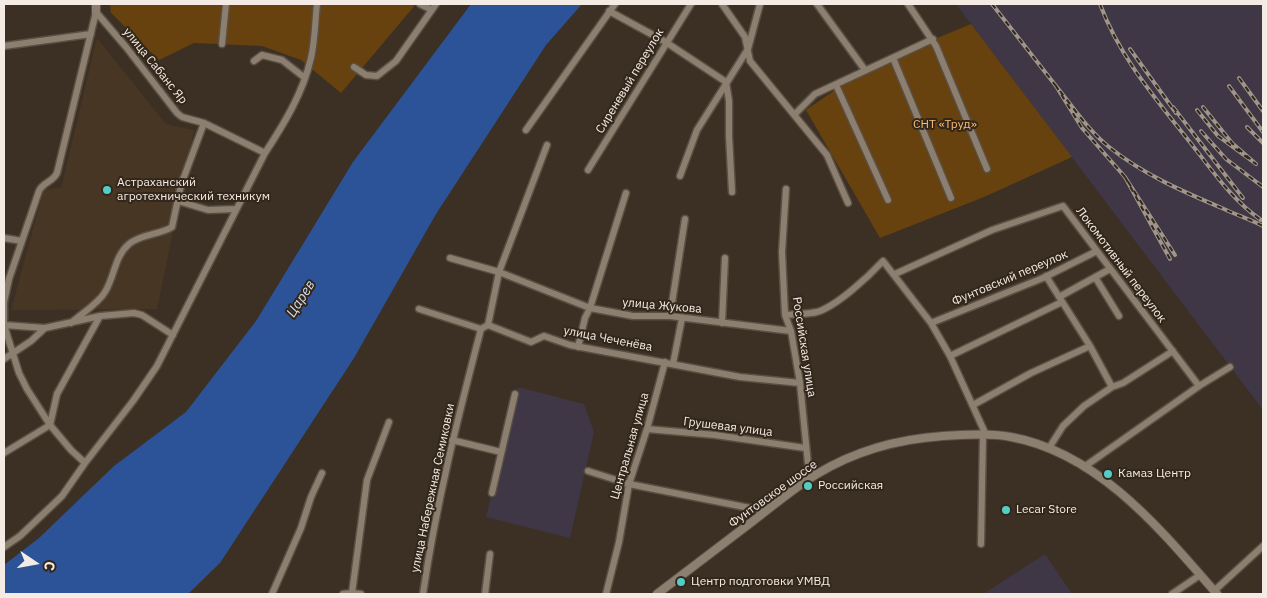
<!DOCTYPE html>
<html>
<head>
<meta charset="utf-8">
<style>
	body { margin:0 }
	#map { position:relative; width:1267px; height:598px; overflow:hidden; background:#3c3024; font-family:"IBM Plex Sans",sans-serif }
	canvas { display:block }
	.frame { position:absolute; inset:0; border:5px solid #f4ece4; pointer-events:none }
	.north { position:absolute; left:10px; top:538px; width:50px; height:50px; -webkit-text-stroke:4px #32271a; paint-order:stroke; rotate:102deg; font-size:14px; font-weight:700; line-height:20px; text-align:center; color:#f4ece4 }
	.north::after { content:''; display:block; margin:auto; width:18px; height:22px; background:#f4ece4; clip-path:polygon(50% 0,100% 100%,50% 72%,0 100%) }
</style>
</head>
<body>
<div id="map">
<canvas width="1267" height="598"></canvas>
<div class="frame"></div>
<div class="north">С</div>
</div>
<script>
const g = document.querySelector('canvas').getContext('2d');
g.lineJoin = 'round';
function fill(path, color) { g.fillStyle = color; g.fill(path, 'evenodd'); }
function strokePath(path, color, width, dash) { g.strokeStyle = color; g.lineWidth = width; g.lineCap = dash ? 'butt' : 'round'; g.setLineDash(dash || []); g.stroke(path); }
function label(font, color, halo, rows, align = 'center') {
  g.font = font + ' "IBM Plex Sans",sans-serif'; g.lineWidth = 4; g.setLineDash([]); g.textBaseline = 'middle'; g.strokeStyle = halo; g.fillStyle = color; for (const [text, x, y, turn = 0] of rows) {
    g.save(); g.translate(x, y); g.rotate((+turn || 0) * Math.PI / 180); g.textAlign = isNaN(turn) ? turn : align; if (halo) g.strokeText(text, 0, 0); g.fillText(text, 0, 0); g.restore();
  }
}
fill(new Path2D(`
	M97,38L166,124L194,130L157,309L11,310L44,189L61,188Z`), '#473624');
fill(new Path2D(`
	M956,4H1263V410L971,24Z
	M518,387L584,404L594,432L570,538L486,517Z
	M1045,554L1072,594H983Z`), '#3f3646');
fill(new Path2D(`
	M110,4H416L341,93L301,60L262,46L194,43L159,60L111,13Z
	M971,24L1072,157L984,197L880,238L806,110L835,90L838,85L935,39Z`), '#67420e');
fill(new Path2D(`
	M471,4H582L546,45L436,214L354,358L220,563L188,594H4V565L39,538L114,466L186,412L256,321L353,162Z`), '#2c5397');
const minor = new Path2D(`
	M420,4L432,10
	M722,4L745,37L750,61L827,155L848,203
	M817,4L865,70
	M908,4L936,46L987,169
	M609,11L664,41L726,82L729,101V136L732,192
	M96,12L126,47L177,113L182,117L204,123L265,153
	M222,44L226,4
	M4,46L91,34
	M893,58L951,198
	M254,61L262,55L282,60L305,78
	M354,67L366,75L377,76L396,61L436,4
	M836,85L888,200
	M795,114L815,94L933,39
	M526,130L615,4
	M588,170L691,4
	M680,176L697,130L748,49L760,4
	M786,189L782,252L785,315L791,331L800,383L808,464L817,474
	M178,201L208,210L236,209
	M4,238L22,241
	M450,258L499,272L590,308L633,316H670L791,331
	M895,274L992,230L1063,206L1199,386
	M1046,276L1090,346L1112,387
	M1095,277L1119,316
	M1059,297L1110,269
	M419,309L481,329L488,325L531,342L544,336L570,345L740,377L800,383
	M785,315C795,314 808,314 817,312C837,306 869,276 883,261L931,323L950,356L986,435
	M670,316L685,219
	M71,323C82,313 98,304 105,292C115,276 114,257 129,244C141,234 159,235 172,227L181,185L204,123
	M722,323L725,258
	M931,323L1043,278L1097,251
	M4,325L45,328L100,316L134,313L142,315L173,335
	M488,325L499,272L547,145
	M578,347L585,318L590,308L626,193
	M950,356L1062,302
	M4,359L31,341L45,328
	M673,364L682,318
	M973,405L1031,373L1090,346
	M647,429L715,435L805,448
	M452,440L501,452
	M1049,448L1063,426L1084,406L1112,387L1123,383L1173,351
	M4,453L50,425L57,394L100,316
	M85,463L71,450L50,425L27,389L19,373L4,325V302L9,279L39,191C43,182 53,182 57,173L96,12
	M1084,467L1199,386L1230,367
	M588,471L629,484L765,511
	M492,493L515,394
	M981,544L983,435
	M4,547L20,536L62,496L85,463L133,401L157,366L265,153C284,124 303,93 311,58C315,41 315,21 317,4
	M1214,591L1263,546
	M352,593L367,480L389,422
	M272,594L301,528L311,497L322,473
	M343,594L352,593L361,594
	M423,594C436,504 458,417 481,329
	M485,594L490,554
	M606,594L619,542L629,484L647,429L665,362
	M1172,594L1200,575`);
const tertiary = new Path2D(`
	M96,4V12
	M657,594C689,570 721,545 753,521C774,505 795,487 817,474C855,451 899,439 943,436C965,435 989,433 1011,437C1099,453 1161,530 1217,594`);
strokePath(minor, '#594f44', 9);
strokePath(tertiary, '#594f44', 10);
strokePath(minor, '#8c7f70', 6);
strokePath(tertiary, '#8c7f70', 8);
const rail = new Path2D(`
	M992,4L1056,86
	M1100,4C1119,56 1155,98 1189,141C1213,171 1230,198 1261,220
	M1130,49L1176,113
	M1239,78L1263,111
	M1229,86L1263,132
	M1173,107L1243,198
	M1197,110L1218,136L1256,164L1232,143L1203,107
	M1247,127L1263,143
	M1201,131L1226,159L1263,187
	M1125,177L1082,128L1056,86C1073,107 1088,130 1109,147C1144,175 1184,192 1224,209C1237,215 1251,220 1263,226
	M1170,259L1125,177L1175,255`);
strokePath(rail, '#9f958b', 4);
strokePath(rail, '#32271a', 2, [5.5]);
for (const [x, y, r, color] of [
	[107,190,5,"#54cdc8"],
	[1108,474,5,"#54cdc8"],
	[808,486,5,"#54cdc8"],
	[1006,510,5,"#54cdc8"],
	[681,582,5,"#54cdc8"]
]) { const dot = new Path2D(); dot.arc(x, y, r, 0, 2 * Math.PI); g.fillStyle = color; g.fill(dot); strokePath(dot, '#32271a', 2); }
label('12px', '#f4ece4', '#32271a', [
	["улица Сабанс Яр",155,66,51],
	["Сиреневый переулок",630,81,-59],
	["Локомотивный переулок",1121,265,53],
	["Фунтовский переулок",1010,278,-23],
	["улица Жукова",662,306,5],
	["улица Чеченёва",608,339,11],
	["Российская улица",804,347,81],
	["Грушевая улица",728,427,7],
	["Центральная улица",630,446,-74],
	["улица Набережная Семиковки",433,488,-78],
	["Фунтовское шоссе",773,494,-36]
]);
label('12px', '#febd71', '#32271a', [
	["СНТ «Труд»",945,125]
]);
label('12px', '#f4ece4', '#32271a', [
	["Астраханский",117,183],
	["агротехнический техникум",117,197],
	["Камаз Центр",1118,474],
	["Российская",818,486],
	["Lecar Store",1016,510],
	["Центр подготовки УМВД",691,582]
], 'left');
label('italic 14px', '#d1ddf1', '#32271a', [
	["Царев",301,299,-58]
]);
</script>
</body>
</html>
